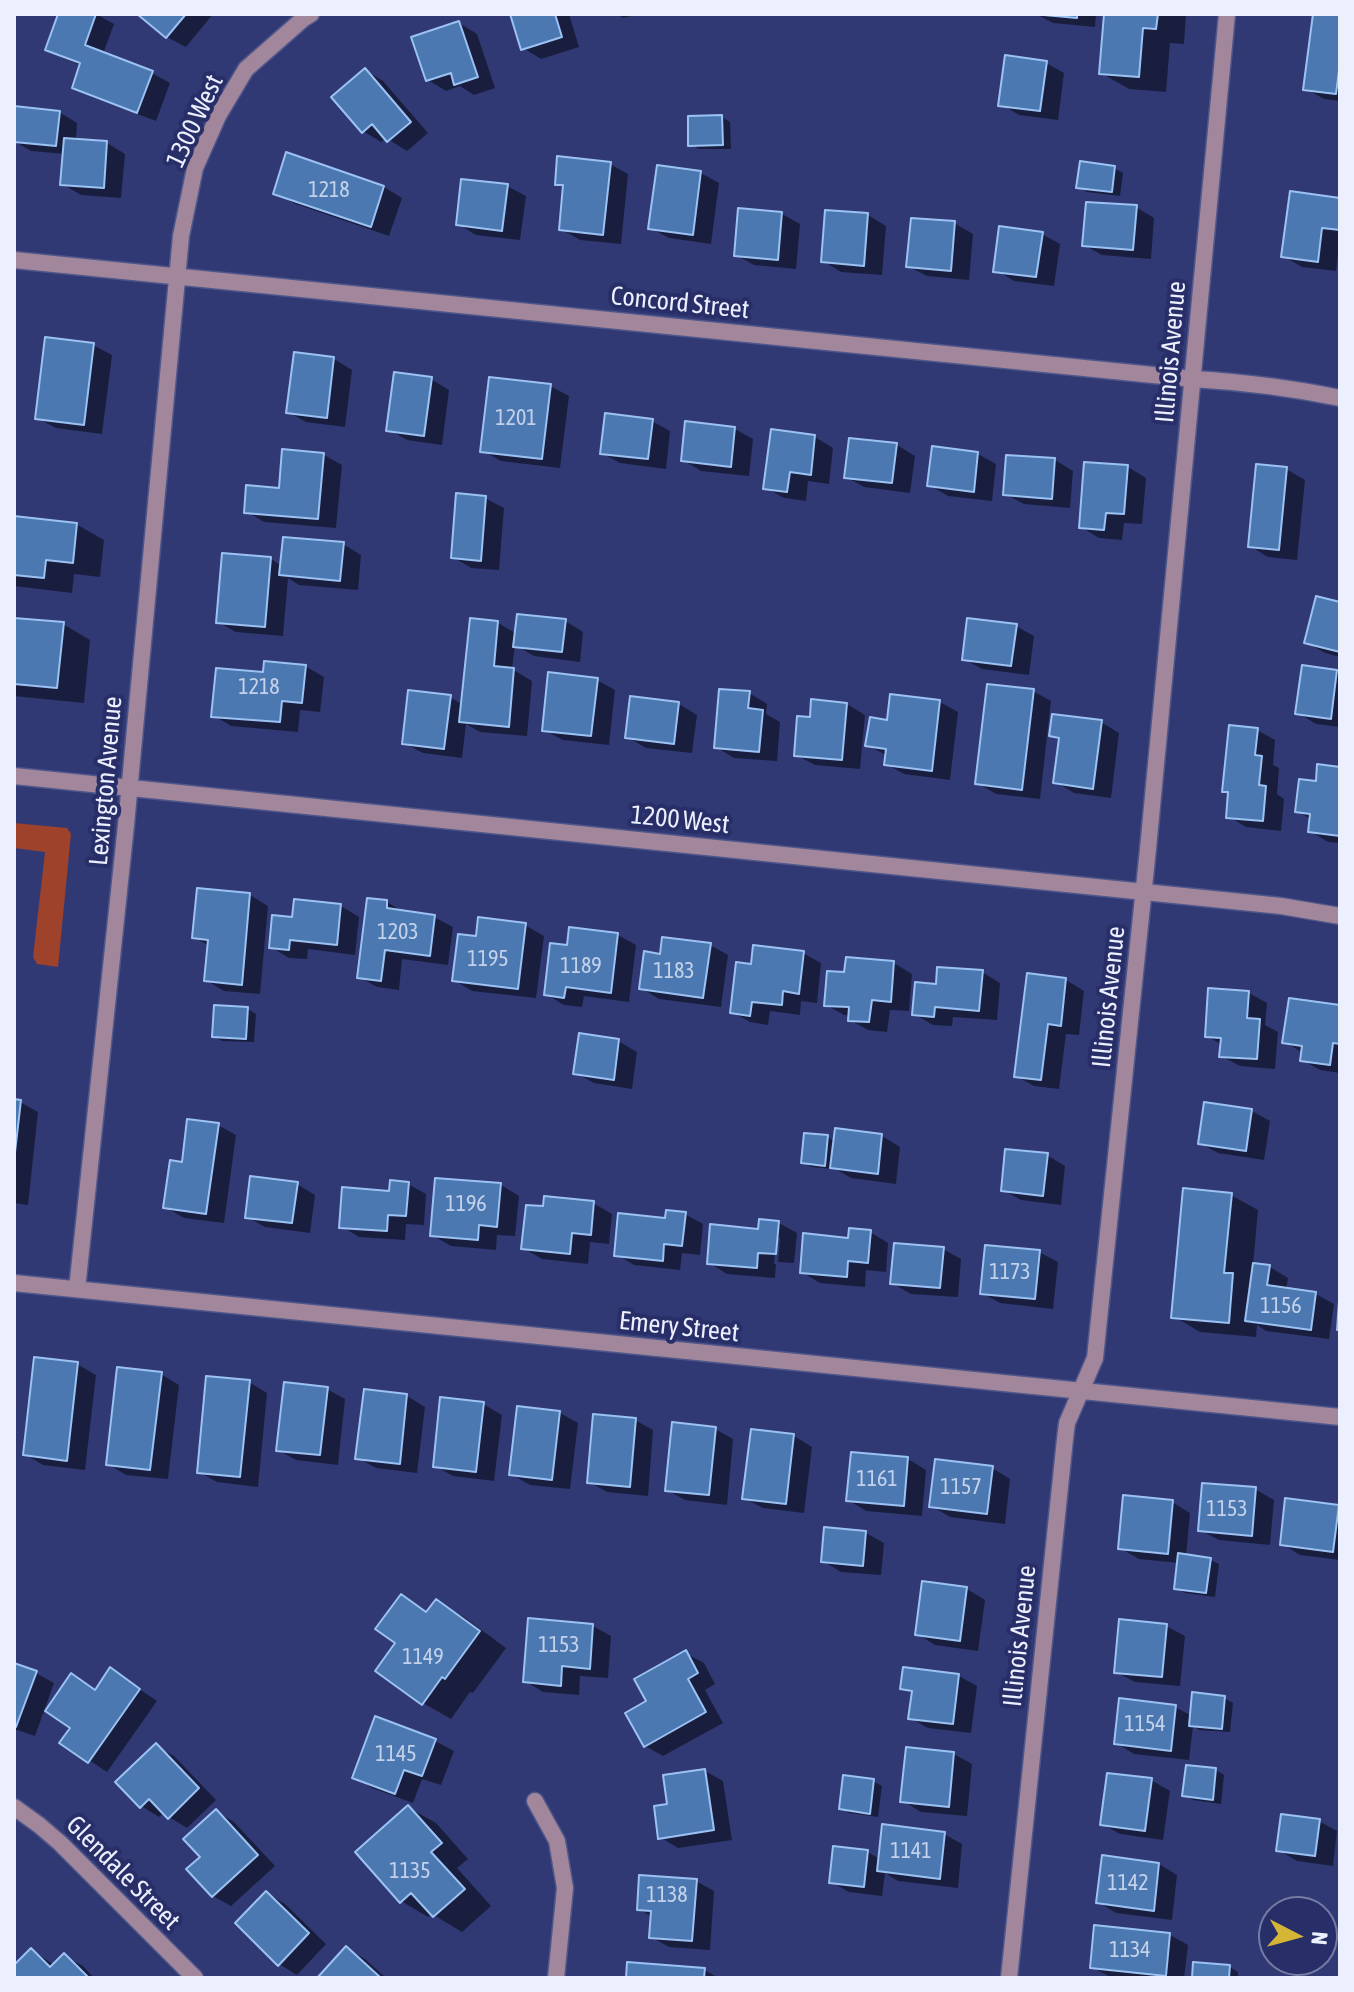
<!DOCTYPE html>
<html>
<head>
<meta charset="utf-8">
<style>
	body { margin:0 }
	#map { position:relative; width:1354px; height:1992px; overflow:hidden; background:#313974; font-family:"Asap Condensed",sans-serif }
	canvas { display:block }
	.frame { position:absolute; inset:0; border:16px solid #ebeffe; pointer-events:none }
	.north { position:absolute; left:1258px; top:1896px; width:80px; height:80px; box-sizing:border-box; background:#282e68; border:2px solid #767ba4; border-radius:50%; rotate:96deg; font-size:22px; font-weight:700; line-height:32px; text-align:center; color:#ebeffe }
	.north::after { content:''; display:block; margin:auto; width:28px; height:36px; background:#d5b535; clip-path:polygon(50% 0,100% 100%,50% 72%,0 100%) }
</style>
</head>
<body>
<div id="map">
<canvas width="1354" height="1992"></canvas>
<div class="frame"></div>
<div class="north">N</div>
</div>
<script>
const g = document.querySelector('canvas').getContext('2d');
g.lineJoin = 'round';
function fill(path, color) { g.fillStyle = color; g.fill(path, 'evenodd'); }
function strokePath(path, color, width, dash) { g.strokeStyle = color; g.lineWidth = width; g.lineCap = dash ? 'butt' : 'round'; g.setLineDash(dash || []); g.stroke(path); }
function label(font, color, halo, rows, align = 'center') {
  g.font = font + ' "Asap Condensed",sans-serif'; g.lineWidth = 8; g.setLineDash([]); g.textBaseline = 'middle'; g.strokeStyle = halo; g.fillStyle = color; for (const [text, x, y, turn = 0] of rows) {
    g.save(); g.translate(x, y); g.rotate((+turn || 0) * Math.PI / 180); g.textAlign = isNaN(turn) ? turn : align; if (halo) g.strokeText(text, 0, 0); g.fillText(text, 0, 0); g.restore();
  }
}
fill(new Path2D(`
	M14,823L67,828L71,834L58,967L37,964L33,957L45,852L14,848Z`), '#9e422b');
fill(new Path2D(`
	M60,14H96L114,24L103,54L152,73L170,83L156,121L92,97L74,87L82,66L65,59L47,49Z
	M140,14H213L186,47L167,37Z
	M512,14H569L579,47L541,59L523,48Z
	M617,14H639L623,18Z
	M1036,14H1096L1095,27L1053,23Z
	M1106,14H1186L1184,44L1170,43L1166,92L1129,89L1101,73Z
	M1315,14L1340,15V101L1324,99L1306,89Z
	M459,23L477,34L495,88L474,95L460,86L446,91L428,80Z
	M1046,63L1064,73L1058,120L1019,115L1001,104Z
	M365,70L383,81L428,133L407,151L386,138L381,142L363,131Z
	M59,112L77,123L76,141L107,143L125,154L121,198L81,195L62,184L65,154L31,151L14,141V132Z
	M722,117L730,122L731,149H699L690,144Z
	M287,155L384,187L402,198L389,236L293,203L275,193Z
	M610,164L628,174L621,244L580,240L561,229L565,188L557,183Z
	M1114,168L1123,173L1120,196L1087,192L1079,187Z
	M701,173L719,183L711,244L669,238L650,228Z
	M507,186L526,196L520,240L476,235L458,224Z
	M1340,200V239L1336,271L1302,267L1283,256Z
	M1136,207L1154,218L1151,259L1102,255L1084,245Z
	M782,214L800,224L796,269L754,265L736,255Z
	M868,215L886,226L882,275L841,272L823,261Z
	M954,223L973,234L969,280L927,276L908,266Z
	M1042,234L1060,244L1054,286L1014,281L996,270Z
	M93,345L112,355L102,434L56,428L37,418Z
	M334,359L352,370L345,427L306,422L288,412Z
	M431,379L449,390L442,445L407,440L389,430Z
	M550,386L569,396L560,468L501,461L483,451Z
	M652,421L670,431L666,469L620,463L602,453Z
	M687,423L735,429L753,439L749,476L701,471L683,460Z
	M773,432L815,437L833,448L829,484L808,481L806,501L784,498L766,488Z
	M897,445L915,456L910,493L864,487L846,477Z
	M978,454L996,464L992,501L948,496L929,485Z
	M324,455L342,465L336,528L264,522L246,511L280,490Z
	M1055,460L1073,471L1070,508L1024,504L1005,494Z
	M1128,467L1146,478L1142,524L1124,523L1122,540L1099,538L1081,527Z
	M1286,469L1305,480L1297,560L1268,557L1250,546Z
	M485,498L504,508L499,570L471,568L453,557Z
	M14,518L76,524L104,540L100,577L74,574L72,593L14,586Z
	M343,544L361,555L358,590L299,585L288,578L283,636L236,632L218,622L271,559L282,566Z
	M1340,604V657L1325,653L1306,642Z
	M14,620L63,624L90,640L84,703L14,696Z
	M565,621L583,632L580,662L534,656L515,645L512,669L532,681L527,736L480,732L466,724L462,758L423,753L404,743L450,697L463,705L498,623L517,634Z
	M1016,626L1034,636L1029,675L982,669L964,659Z
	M305,666L324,677L320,712L300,710L298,732L231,726L213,715L265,674Z
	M1336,672L1340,674V727L1316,724L1298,713Z
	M597,680L615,690L609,745L563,740L544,730Z
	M1033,691L1051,701L1040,799L996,794L977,783Z
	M749,693L767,704L766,714L780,722L777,761L734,758L716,747Z
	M892,696L940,702L958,712L950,780L904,774L886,764L887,756L868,745L889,722Z
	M679,704L697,715L692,753L646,748L627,737Z
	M847,704L865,715L860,769L815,765L796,755L811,719Z
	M1101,722L1119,733L1111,798L1074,793L1056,782L1061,741L1049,734Z
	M1257,730L1275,740L1273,765L1279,768L1277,794L1284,799L1281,831L1246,827L1228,816L1230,794L1224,791Z
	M1340,769V843L1328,842L1310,831L1312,820L1297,811L1317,784Z
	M250,895L268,906L260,994L224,991L206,980L209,946L194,937Z
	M387,902L405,913L434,917L453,927L448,965L402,959L399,990L377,987L359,977Z
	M341,906L359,917L355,955L308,949L307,959L289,958L271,947Z
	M525,925L544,936L536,998L472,991L454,980L478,939Z
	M618,935L636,945L629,1002L584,996L582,1007L564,1005L546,994L569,947Z
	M710,945L728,955L721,1007L659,999L641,988L661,956Z
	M803,953L821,963L817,1003L801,1001L800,1015L770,1011L768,1025L750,1022L732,1012L753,967Z
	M894,963L912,974L909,1011L890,1010L887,1032L868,1030L850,1020V1016L844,1015L826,1005L846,975Z
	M982,972L1000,983L997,1020L953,1017L952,1026L933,1025L914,1014L937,986Z
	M1066,980L1084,991L1079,1035L1066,1034L1059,1089L1034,1086L1016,1076Z
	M1249,993L1267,1003L1265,1025L1278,1032L1275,1069L1240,1066L1221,1056L1222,1045L1207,1036Z
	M1340,1007V1073L1320,1070L1302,1060L1303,1053L1285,1042Z
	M248,1009L256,1014L254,1042L222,1041L214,1036Z
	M618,1041L637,1052L632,1089L594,1083L576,1073Z
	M14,1101L20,1102L38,1112L28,1205L14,1203Z
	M1252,1111L1270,1121L1264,1160L1218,1153L1200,1143Z
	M218,1125L236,1135L224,1223L184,1218L165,1207L183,1164Z
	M806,1135L828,1137L836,1142L882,1136L900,1147L896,1184L851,1178L834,1168L833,1169L811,1167L803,1162Z
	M1047,1155L1065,1166L1061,1205L1021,1200L1003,1190Z
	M437,1180L501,1185L519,1196L515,1236L497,1235L496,1250L451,1246L432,1235Z
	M297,1184L315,1195L310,1233L265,1227L247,1217Z
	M408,1184L426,1194L424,1225L406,1224L405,1240L359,1237L341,1226Z
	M1231,1195L1258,1210L1253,1265L1270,1267L1288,1278L1286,1290L1316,1294L1334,1304L1329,1339L1266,1331L1257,1325L1256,1337L1200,1332L1173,1316Z
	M593,1203L612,1214L609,1244L590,1242L588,1264L542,1259L523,1248L545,1209Z
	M685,1214L703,1224L700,1255L682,1253L680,1270L634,1265L616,1254L667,1220Z
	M779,1223L797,1233L794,1263L778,1262L780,1238H776L774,1264H776L775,1278L727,1274L709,1263L760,1231Z
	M870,1232L888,1243L886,1272L866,1270L865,1287L820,1283L802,1272L850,1240Z
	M943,1249L961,1259L958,1297L911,1294L892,1283Z
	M1039,1252L1058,1262L1053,1309L1000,1303L982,1293Z
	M77,1364L96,1375L85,1470L43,1465L25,1454Z
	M161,1374L179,1385L168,1479L126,1475L108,1464Z
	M249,1382L267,1393L258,1487L217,1482L199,1472Z
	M327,1389L345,1399L338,1465L296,1460L278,1450Z
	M407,1396L425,1407L417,1473L376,1468L358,1458Z
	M483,1404L502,1415L494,1481L453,1476L435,1466Z
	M560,1413L578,1423L570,1489L530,1485L511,1474Z
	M635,1420L653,1430L648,1496L607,1492L589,1482Z
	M715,1429L733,1439L727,1505L685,1500L667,1490Z
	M794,1436L812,1447L804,1513L763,1508L744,1498Z
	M908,1459L926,1470L922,1516L866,1511L848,1500Z
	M992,1468L1010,1479L1005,1524L950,1517L931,1506Z
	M1255,1489L1274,1500L1270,1545L1219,1540L1200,1530Z
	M1172,1502L1190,1513L1186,1556L1211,1560L1219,1564L1215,1597L1185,1593L1176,1588L1179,1563L1139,1559L1120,1548Z
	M1338,1507L1340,1508V1560L1300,1555L1282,1544Z
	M866,1533L884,1543L881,1575L841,1572L823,1561Z
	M967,1589L985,1600L978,1651L935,1645L917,1634Z
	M401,1597L428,1613L436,1601L464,1617L506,1648L473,1693L470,1692L451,1719L423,1703L378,1671L398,1643Z
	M593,1626L611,1636L608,1678L580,1676L579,1695L543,1692L525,1681Z
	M1166,1626L1185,1636L1180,1686L1135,1682L1116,1672Z
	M685,1653L704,1663L715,1684L705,1690L723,1723L663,1756L645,1746L649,1702Z
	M14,1665L36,1673L54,1683L35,1736L14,1729Z
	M111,1670L157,1701L107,1772L62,1742Z
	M959,1676L977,1686L971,1733L928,1728L910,1718L913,1694L903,1688Z
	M1224,1698L1233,1703L1230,1732L1199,1730L1193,1726L1189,1760L1134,1754L1116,1743L1175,1707L1192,1716Z
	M376,1719L435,1741L454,1751L441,1785L422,1779L413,1803L372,1788L354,1777Z
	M156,1746L174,1756L216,1800L187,1828L169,1817L164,1812L159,1817L141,1806Z
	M954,1754L972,1764L967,1816L921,1812L903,1801Z
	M1216,1770L1224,1775L1221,1804L1193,1800L1184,1795Z
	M705,1771L723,1781L732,1840L678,1848L660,1837L669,1806Z
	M1151,1780L1170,1791L1163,1840L1120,1834L1102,1824Z
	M873,1781L882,1786L878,1817L849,1813L841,1808Z
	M409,1808L436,1823L468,1859L457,1868L491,1906L462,1932L432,1914L428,1917L401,1901Z
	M216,1811L234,1822L275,1866L231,1906L213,1896L203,1857Z
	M1319,1821L1337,1831L1333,1866L1297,1861L1278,1850Z
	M944,1834L962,1844L958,1888L898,1881L885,1873L882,1896L849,1892L831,1882L868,1852L881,1860Z
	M1159,1864L1177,1875L1172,1920L1116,1913L1098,1902Z
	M696,1881L714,1891L710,1950L669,1947L651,1937L652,1917L639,1909Z
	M267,1893L285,1904L326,1944L297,1975L279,1964Z
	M1170,1935L1188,1945L1184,1978L1110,1977L1092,1967Z
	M346,1948L365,1959L386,1978H319Z
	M32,1950L54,1965L64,1956L83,1966L94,1978H14V1968Z
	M1230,1967L1238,1972V1978H1194Z
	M705,1970L718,1978H628Z`), '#0007');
const building = new Path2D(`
	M58,14H96L85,45L153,71L137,113L72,88L80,63L45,50Z
	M137,14H186L166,38Z
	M510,14H555L562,37L521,50Z
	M1033,14H1077V18Z
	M1104,14H1158L1156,29L1143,28L1139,77L1099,74Z
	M1313,14H1340V62L1336,94L1303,90Z
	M459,21L478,77L454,85L451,73L426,81L411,37Z
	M1005,55L1047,61L1040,111L998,106Z
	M365,68L411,122L387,142L372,124L362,133L331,97Z
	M14,106L60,111L56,146L14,142Z
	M722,115L723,145L688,146V116Z
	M64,138L107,141L104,188L60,185Z
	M286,152L384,186L371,227L273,194Z
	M557,156L611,162L603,235L559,230L563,185H555Z
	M1080,161L1115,166L1112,192L1076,188Z
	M657,165L701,171L693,235L648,229Z
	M461,179L508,184L502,231L456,225Z
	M1290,191L1340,198V230L1322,228L1318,262L1281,257Z
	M1086,202L1137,205L1133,250L1082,246Z
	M738,208L782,212L778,260L734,256Z
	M825,210L868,213L864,266L821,262Z
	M911,218L955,221L951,271L906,267Z
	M999,226L1043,232L1036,277L993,272Z
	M45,337L94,343L84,425L35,419Z
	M294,352L334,357L327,418L286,413Z
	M394,372L432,377L424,436L386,431Z
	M489,377L551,384L542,459L480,452Z
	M605,413L653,419L648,459L600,454Z
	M685,421L735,427L731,467L681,461Z
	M771,429L815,435L811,475L790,472L787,492L763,489Z
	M849,438L897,443L892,483L844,478Z
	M932,446L978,452L974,492L927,486Z
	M282,449L324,453L318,519L244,513L246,485L279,488Z
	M1006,455L1055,458L1052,499L1003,495Z
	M1084,462L1128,465L1124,514L1106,513L1104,530L1079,528Z
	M1256,464L1287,467L1279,550L1248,547Z
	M456,493L486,496L481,561L451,558Z
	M14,516L77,523L73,563L46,560L44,578L14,575Z
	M283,537L344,542L340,581L279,575Z
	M222,553L271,557L265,627L216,623Z
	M1316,596L1340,602V652L1304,643Z
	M517,614L566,619L562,652L513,647Z
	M14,618L64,622L57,688L14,684Z
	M470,618L498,621L494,666L514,668L509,727L459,722Z
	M967,618L1017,624L1011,666L962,660Z
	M264,661L306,665L302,703L282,701L280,722L211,717L216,668L263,672Z
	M1302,665L1337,670L1331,719L1295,714Z
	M548,672L598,678L591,736L542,731Z
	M987,684L1034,689L1022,790L975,784Z
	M719,689L750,691L748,708L763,710L759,752L714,748Z
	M408,690L451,695L444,749L402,744Z
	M890,694L940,700L932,771L884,765L886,749L865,746L870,717L887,720Z
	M630,696L679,702L674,744L625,738Z
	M811,699L847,703L842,760L794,756L797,716L810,717Z
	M1052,714L1102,720L1093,789L1053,783L1059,738L1049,736Z
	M1229,725L1258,728L1255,755L1262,756L1259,785L1266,786L1263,821L1226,818L1228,792H1222Z
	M1317,764L1340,767V836L1308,832L1310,814L1295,812L1299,779L1316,781Z
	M197,888L250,893L242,985L204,981L208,940L192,938Z
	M367,898L387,900V908L435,915L430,956L385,950L381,981L357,978Z
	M294,899L341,904L337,945L290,940L289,950L269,948L272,915L292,917Z
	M478,917L526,923L518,989L452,981L458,934L476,936Z
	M569,927L618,933L611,993L566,987L564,998L544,995L550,943L567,945Z
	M662,937L711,943L703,998L639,989L644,951L660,954Z
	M753,945L804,951L799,994L783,991L782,1005L752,1002L750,1016L730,1013L736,962L751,964Z
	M846,957L894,961L891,1002L872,1000L869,1022L848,1021L849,1007L824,1006L827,971L844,972Z
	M937,967L983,970L979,1011L935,1007L934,1017L912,1015L915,982L936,984Z
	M1027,973L1066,978L1061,1026L1048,1024L1041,1080L1014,1077Z
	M1208,988L1249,991L1247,1018L1260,1019L1257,1059L1219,1057L1221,1038L1205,1037Z
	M1289,998L1340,1005V1044L1333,1043L1330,1065L1300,1061L1302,1046L1282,1043Z
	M214,1005L248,1007L246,1039L212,1037Z
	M579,1033L619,1039L614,1080L573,1074Z
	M14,1099L21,1100L14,1161Z
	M1204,1102L1252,1109L1246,1151L1198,1144Z
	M187,1119L219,1123L206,1214L163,1208L170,1160L182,1162Z
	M835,1128L882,1134L878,1174L830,1168Z
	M804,1133L828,1135L825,1166L801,1163Z
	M1005,1149L1048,1153L1043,1196L1001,1191Z
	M250,1176L298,1182L292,1223L245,1218Z
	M435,1178L501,1183L497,1227L479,1225L478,1240L430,1236Z
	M390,1180L409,1182L406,1216L388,1215L387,1231L339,1228L342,1187L389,1191Z
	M1183,1188L1232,1193L1224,1273H1233L1229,1323L1171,1318Z
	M544,1196L594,1201L591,1235L572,1233L570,1254L521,1249L526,1205L543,1206Z
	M666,1210L686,1212L682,1246L664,1244L663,1261L614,1256L618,1213L665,1218Z
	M759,1219L779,1221L776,1254L758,1253L757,1268L707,1264L710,1224L758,1229Z
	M849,1228L871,1230L868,1263L848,1261L847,1277L800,1273L803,1233L848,1238Z
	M894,1243L944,1247L940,1288L890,1284Z
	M985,1245L1040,1250L1035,1299L980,1294Z
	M1253,1263L1270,1265L1267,1285L1316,1292L1311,1330L1245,1321Z
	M1340,1287V1330H1337Z
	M34,1357L78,1362L67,1461L23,1455Z
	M117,1367L162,1372L150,1470L106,1465Z
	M206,1376L250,1380L240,1477L197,1473Z
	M284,1382L328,1387L320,1455L276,1451Z
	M364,1389L407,1394L400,1464L355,1459Z
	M440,1397L484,1402L476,1472L433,1467Z
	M517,1406L560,1411L552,1480L509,1475Z
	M593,1414L636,1418L630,1487L587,1483Z
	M672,1422L716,1427L709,1495L665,1491Z
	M751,1429L794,1434L786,1504L742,1499Z
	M851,1452L908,1457L904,1506L846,1501Z
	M935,1459L993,1466L987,1514L929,1507Z
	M1202,1483L1256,1487L1252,1536L1198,1531Z
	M1123,1495L1173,1500L1168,1554L1118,1549Z
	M1285,1498L1339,1505L1333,1552L1280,1545Z
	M824,1527L866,1531L863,1566L821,1562Z
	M1178,1553L1211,1558L1206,1593L1174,1589Z
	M922,1581L967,1587L960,1641L915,1635Z
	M401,1594L426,1612L436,1599L480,1631L445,1679L442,1677L422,1705L375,1671L395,1643L375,1629Z
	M528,1618L593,1624L590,1669L562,1666L561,1686L523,1682Z
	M1119,1619L1167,1624L1162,1677L1114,1673Z
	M686,1650L698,1673L688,1679L706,1712L644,1747L625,1713L646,1701L634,1679Z
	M14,1663L37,1671L16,1727L14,1726Z
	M110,1667L140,1689L88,1763L59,1743L70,1728L45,1711L71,1673L95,1690Z
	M903,1667L959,1674L953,1724L908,1719L912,1691L900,1689Z
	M1192,1692L1225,1696L1222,1729L1189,1726Z
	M1119,1698L1176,1705L1171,1751L1114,1744Z
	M375,1716L436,1739L422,1776L404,1770L395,1794L352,1778Z
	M156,1743L199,1788L168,1819L149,1799L140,1808L115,1782Z
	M906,1747L954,1752L949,1807L900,1802Z
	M1186,1765L1216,1768L1213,1800L1182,1796Z
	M705,1769L714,1830L658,1839L654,1806L667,1804L663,1775Z
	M1107,1773L1152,1778L1145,1831L1100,1825Z
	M843,1775L874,1779L870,1814L839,1809Z
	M408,1805L442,1843L431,1852L465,1889L433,1917L411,1893L400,1903L355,1852Z
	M216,1809L258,1855L212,1897L186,1869L200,1857L183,1839Z
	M1281,1814L1320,1819L1315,1856L1276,1851Z
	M882,1824L945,1832L940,1879L877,1871Z
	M833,1846L868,1850L864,1887L829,1883Z
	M1102,1855L1159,1863L1154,1911L1096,1903Z
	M639,1875L697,1879L692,1941L649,1938L651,1911L637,1910Z
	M266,1891L309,1933L278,1966L235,1923Z
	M1094,1925L1170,1933L1166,1976L1090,1968Z
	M346,1946L381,1978H317Z
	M31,1948L50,1967L64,1953L89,1978H14V1965Z
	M627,1962L705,1968L704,1978H626Z
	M1193,1962L1230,1965L1229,1978H1192Z`);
fill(building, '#4b78b0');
strokePath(building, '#9cc2f3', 2);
const minor = new Path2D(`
	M14,260L1193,379C1242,382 1292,388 1340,398
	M14,776L1281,906L1340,916
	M14,1283L1340,1417
	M77,1289L126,825L181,236L195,168L218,116L246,69L303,19L311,14
	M535,1801L557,1841L565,1888L556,1978
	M14,1807L39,1825L60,1843L195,1978
	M1009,1978L1065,1439L1067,1423L1095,1358L1148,849L1227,14`);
strokePath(minor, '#4f568a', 19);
strokePath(minor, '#a2869b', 16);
label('22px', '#c3d1ea', null, [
	["1218",329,190],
	["1201",516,418],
	["1218",259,687],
	["1203",398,932],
	["1195",488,959],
	["1189",581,966],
	["1183",674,971],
	["1196",466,1204],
	["1173",1010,1272],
	["1156",1281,1306],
	["1161",877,1479],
	["1157",961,1487],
	["1153",1227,1509],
	["1153",559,1645],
	["1149",423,1657],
	["1154",1145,1724],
	["1145",396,1754],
	["1141",911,1851],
	["1135",410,1871],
	["1142",1128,1883],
	["1138",667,1895],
	["1134",1130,1950]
]);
label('26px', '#ebeffe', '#282e68', [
	["1300 West",195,121,-65],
	["Concord Street",680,303,6],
	["Illinois Avenue",1171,352,-85],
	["Lexington Avenue",106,781,-85],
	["1200 West",680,820,6],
	["Illinois Avenue",1109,997,-84],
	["Emery Street",679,1327,6],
	["Illinois Avenue",1020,1636,-84],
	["Glendale Street",123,1873,45]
]);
</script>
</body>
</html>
